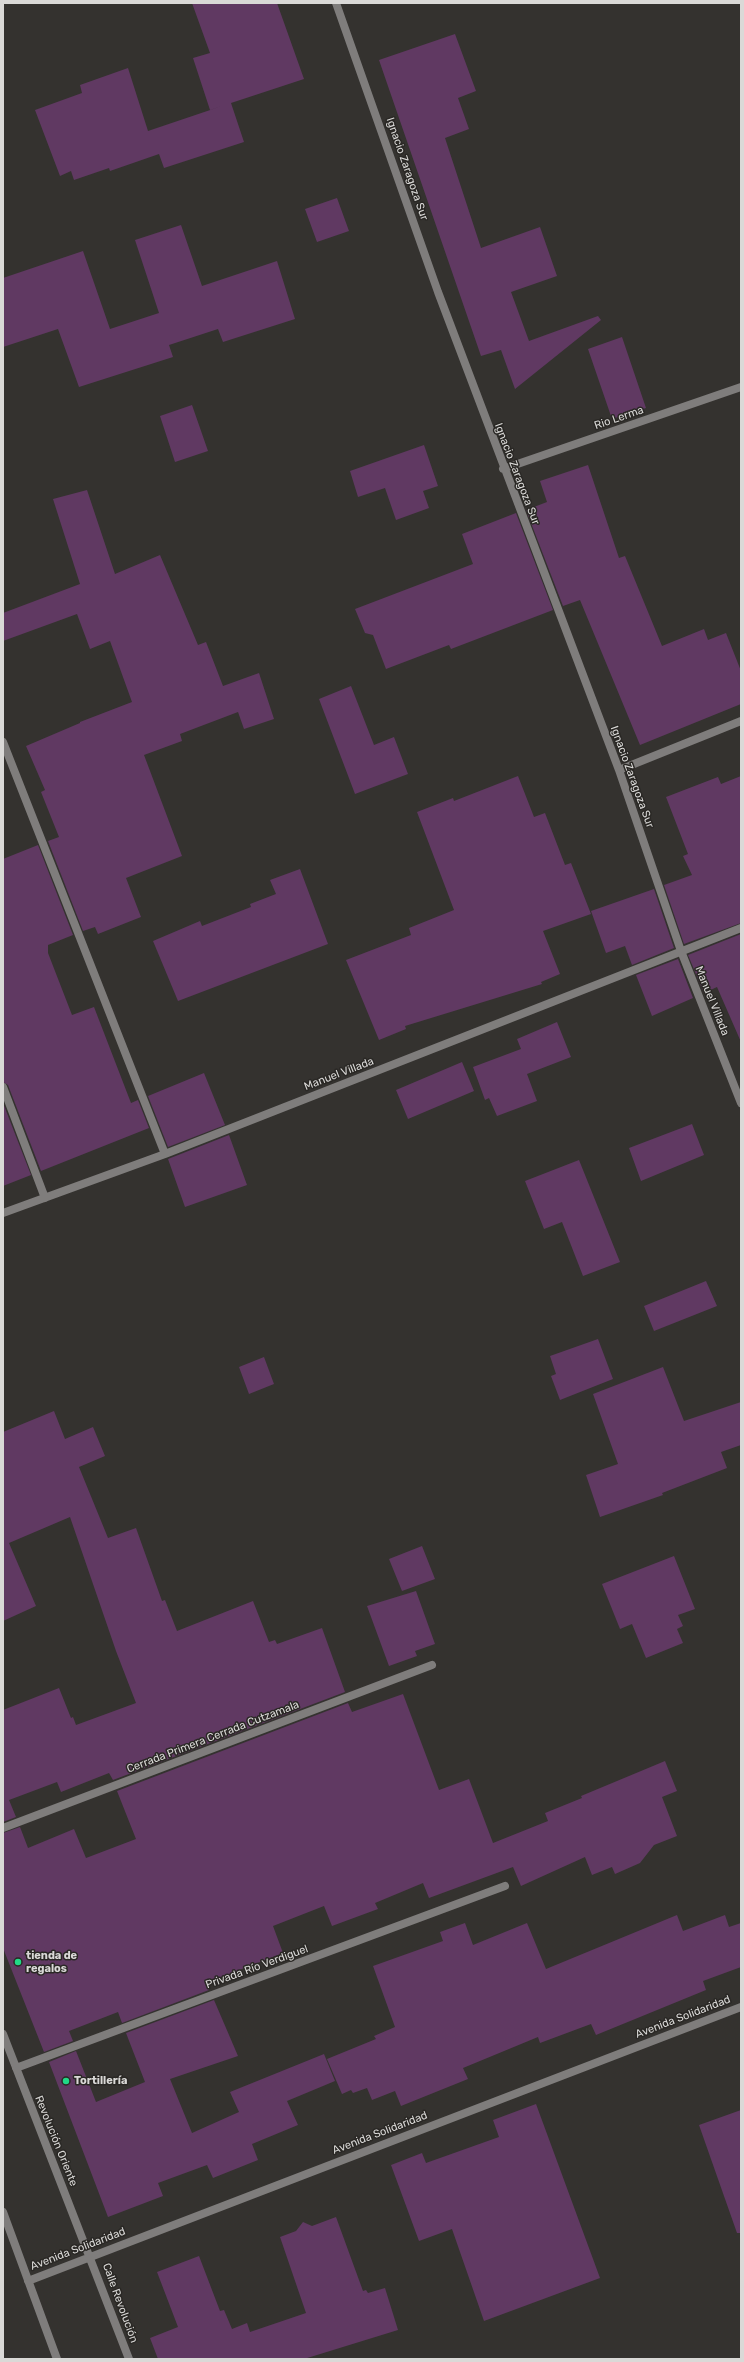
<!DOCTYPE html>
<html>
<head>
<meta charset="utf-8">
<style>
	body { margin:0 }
	#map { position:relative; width:744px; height:2362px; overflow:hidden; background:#34322f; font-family:Rubik,sans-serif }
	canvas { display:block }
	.frame { position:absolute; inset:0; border:4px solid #dad9d7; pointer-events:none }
</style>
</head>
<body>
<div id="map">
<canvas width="744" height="2362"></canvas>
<div class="frame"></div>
</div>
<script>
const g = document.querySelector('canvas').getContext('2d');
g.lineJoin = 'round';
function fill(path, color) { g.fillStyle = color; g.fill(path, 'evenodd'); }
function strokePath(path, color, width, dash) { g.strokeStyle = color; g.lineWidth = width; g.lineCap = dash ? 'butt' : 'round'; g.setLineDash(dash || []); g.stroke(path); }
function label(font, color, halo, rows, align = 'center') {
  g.font = font + ' Rubik,sans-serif'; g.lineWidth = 3; g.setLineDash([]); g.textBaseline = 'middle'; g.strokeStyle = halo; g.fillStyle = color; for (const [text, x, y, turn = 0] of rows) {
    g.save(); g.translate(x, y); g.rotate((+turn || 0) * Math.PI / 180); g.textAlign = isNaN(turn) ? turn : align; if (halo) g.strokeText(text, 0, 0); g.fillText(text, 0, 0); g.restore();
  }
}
fill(new Path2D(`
	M192,3H277L304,79L231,103L244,142L164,168L159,154L110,171L109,168L74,180L71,171L60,176L35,110L82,93L80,85L128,68L148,131L225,105L210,110L193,58L210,53Z
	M455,34L476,91L458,98L469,129L445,138L481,248L540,227L557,276L511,292L529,341L598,316L601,320L515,389L501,350L481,356L379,60Z
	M337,198L349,231L317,242L305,209Z
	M181,225L202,286L277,261L295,319L223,342L218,329L169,345L173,357L79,387L58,329L3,347V278L83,251L110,329L159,313L135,240Z
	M622,337L646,408L612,419L588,349Z
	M192,405L208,451L175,462L160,416Z
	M424,445L438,486L423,491L429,508L396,520L385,488L358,497L350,471Z
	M588,465L619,558L625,556L662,646L704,629L708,640L726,633L741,671V704L640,745L580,600L563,606L526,510L547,502L540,481Z
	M87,490L115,574L160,555L198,645L206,642L223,686L259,673L274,719L244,729L238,712L180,734L182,741L144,755L182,856L126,878L141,917L98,934L95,927L83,931L48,841L59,837L41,792L45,790L26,746L80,723V722L132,702L110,641L90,649L77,614L3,641V613L80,584L53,499Z
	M516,513L553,610L451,649L449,645L386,669L373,635L365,633L355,609L473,564L462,534Z
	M351,686L374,745L394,737L408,774L355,794L319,699Z
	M518,776L534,817L545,813L565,865L571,863L591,914L543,931L560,974L541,982L542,984L405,1026L406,1029L379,1040L346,960L411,935L409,928L454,910L417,812L453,798L454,801Z
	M741,776V923L684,944L664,885L692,875L683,856L688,854L666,797L718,777L721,784Z
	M38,845L73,935L48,945V953L72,1015L94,1007L131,1103L138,1100L149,1128L41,1171L8,1085L3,1082V859Z
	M300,869L328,944L178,1001L153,941L200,921L202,926L251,907L250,904L276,894L270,880Z
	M654,889L674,948L632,965L625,946L606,953L591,911Z
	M741,934V1042L717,987L704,993L688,955Z
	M678,959L693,998L652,1016L636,975Z
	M557,1022L571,1057L527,1074L537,1101L497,1116L489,1098L485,1100L473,1067L521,1049L517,1039Z
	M462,1062L474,1091L408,1119L396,1090Z
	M204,1073L225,1125L168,1147L148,1096Z
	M3,1103L31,1175L3,1186Z
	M692,1124L704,1155L641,1181L629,1148Z
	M229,1135L247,1185L185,1207L168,1159Z
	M579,1160L620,1262L583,1276L562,1222L544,1229L525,1181Z
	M706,1281L717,1306L654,1331L644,1306Z
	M598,1339L613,1379L560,1400L551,1376L556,1374L550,1356Z
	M264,1357L274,1384L249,1394L239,1367Z
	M663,1367L684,1421L741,1402V1445L721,1452L727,1468L662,1493L663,1495L600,1517L586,1475L618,1464L593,1394Z
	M54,1411L65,1439L93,1427L105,1456L79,1467L108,1538L136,1528L162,1601L165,1600L177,1631L253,1601L269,1642L275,1640L277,1644L322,1628L345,1692L113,1780L109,1773L61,1792L57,1782L9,1800L16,1817L3,1822V1710L59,1688L71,1718L73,1717L76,1725L136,1703L116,1651L70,1517L9,1543L36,1606L3,1621V1432Z
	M422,1546L435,1579L402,1591L389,1559Z
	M674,1556L695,1609L678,1615L683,1626L677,1629L683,1643L646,1658L632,1624L620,1629L602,1584Z
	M416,1591L435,1644L415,1651L417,1656L389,1666L367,1606Z
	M403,1694L439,1790L469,1779L493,1843L548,1821L545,1813L582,1798L581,1796L665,1761L677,1791L662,1797L677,1836L654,1845L640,1863L615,1874L612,1867L592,1875L585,1857L521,1886L513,1867L429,1898L423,1883L375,1903L378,1909L332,1926L324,1906L273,1926L283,1953L206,1983L209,1990L122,2023L118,2012L69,2031L73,2041L44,2052L3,1948V1833L20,1827L28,1848L74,1829L86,1858L136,1839L117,1791L348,1703L352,1712Z
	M677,1915L683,1931L725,1915L729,1927L741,1923V1967L703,1981L706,1990L596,2035L591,2024L540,2043L538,2037L463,2068L468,2079L401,2106L395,2091L372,2100L367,2088L353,2093L351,2090L342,2094L327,2059L376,2039L374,2036L395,2027L373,1966L443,1941L440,1932L465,1923L473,1945L527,1923L546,1969Z
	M214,2000L238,2056L170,2079L192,2133L239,2112L230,2092L324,2054L335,2081L287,2101L298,2125L252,2144L258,2160L213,2178L207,2165L158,2183L163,2196L108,2217L49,2062L76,2051L96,2102L145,2082L126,2033Z
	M536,2104L600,2278L484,2321L452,2229L419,2241L391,2165L422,2153L426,2163L499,2137L493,2120Z
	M741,2110V2233H737L699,2125Z
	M336,2217L363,2291L366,2290L368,2293L385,2288L398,2330L304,2359H158L150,2338L178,2327L157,2272L199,2256L220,2311L224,2310L232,2329L247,2323L250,2332L306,2313L280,2237L296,2231L303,2222L312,2226Z`), '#603962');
strokePath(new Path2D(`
	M336,3L438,292L619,770L681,951L741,1103
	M503,469L741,387
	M3,742L165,1154
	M619,770L741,721
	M3,1087L45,1198
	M3,1213L165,1154L741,928
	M3,1828L432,1665
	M3,2034L129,2359
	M16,2068L505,1886
	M3,2212L57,2359
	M28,2281L741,2007`), '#7f7d7c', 8);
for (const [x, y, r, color] of [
	[18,1962,4,"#21d887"],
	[66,2081,4,"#21d887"]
]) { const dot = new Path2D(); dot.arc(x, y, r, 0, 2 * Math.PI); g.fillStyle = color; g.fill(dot); strokePath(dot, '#2a2825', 1.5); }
label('11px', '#dad9d7', '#2a2825', [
	["Ignacio Zaragoza Sur",407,169,71],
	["Rio Lerma",619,418,-19],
	["Ignacio Zaragoza Sur",517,474,69],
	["Ignacio Zaragoza Sur",632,777,70],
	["Manuel Villada",712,1001,68],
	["Manuel Villada",339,1074,-21],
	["Cerrada Primera Cerrada Cutzamala",213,1737,-21],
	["Privada Río Verdiguel",257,1967,-20],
	["Avenida Solidaridad",683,2017,-21],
	["Avenida Solidaridad",380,2133,-21],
	["Revolución Oriente",56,2141,68],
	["Avenida Solidaridad",78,2249,-21],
	["Calle Revolución",120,2303,70]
]);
label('bold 11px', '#dad9d7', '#2a2825', [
	["tienda de",26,1956],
	["regalos",26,1969],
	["Tortillería",74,2081]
], 'left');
</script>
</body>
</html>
